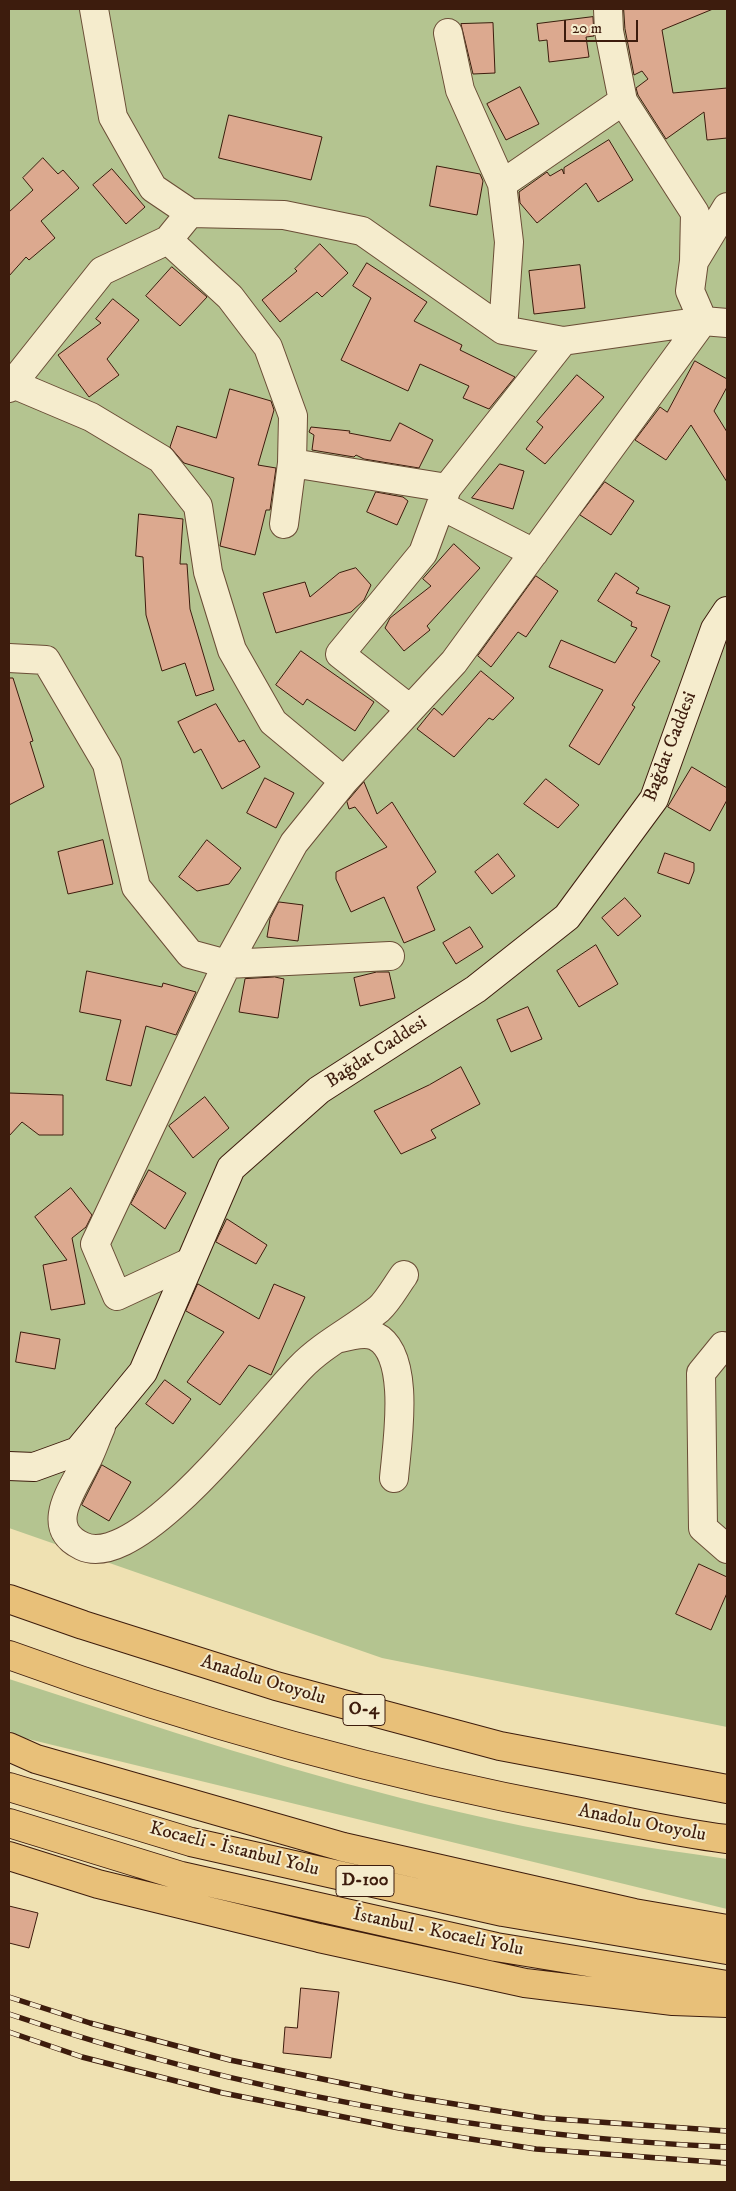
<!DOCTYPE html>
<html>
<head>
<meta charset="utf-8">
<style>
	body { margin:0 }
	#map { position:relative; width:736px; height:2191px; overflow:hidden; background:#efe1b2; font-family:"IM FELL DW Pica",serif }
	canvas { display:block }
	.frame { position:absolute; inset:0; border:10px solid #3d1c0d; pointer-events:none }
	.scale { position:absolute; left:564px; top:20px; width:74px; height:22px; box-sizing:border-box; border:2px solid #3d1c0d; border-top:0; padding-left:6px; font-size:15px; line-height:18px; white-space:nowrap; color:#3d1c0d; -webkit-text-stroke:4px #f5eccd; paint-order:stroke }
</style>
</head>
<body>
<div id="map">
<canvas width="736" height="2191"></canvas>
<div class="frame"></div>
<div class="scale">20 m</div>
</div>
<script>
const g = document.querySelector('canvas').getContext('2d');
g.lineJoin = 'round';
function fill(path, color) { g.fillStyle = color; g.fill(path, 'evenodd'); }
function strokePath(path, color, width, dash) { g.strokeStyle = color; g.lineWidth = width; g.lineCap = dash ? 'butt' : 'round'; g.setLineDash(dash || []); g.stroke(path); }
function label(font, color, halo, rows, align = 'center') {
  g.font = font + ' "IM FELL DW Pica",serif'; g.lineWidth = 4; g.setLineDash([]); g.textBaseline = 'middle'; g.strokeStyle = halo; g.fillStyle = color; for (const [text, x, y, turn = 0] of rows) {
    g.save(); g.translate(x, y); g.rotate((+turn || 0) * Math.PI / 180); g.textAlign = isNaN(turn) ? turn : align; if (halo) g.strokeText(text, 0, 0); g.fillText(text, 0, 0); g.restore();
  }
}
fill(new Path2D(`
	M9,9H727V1727L382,1658L9,1528Z
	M9,1679C157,1727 306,1777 459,1812C547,1833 637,1846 727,1859V1909L24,1738L9,1731Z`), '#b4c490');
const building = new Path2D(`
	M624,9H713L662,30L673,93L727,88V138L707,140L704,112L666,139L638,95L636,88L648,79L642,71L634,75L625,29Z
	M593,17L594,36L586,37L589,57L549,62L547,40L539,41L537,24Z
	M493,23L495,73L473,74L461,24Z
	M520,87L539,124L506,140L487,104Z
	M229,115L322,137L311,180L219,158Z
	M609,140L633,180L598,202L586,183L537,223L520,203L519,192L547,172L550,176L562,169L564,174V168Z
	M43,158L58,174L63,170L79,188L41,221L55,238L29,260L26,257L9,276V212L33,190L23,178Z
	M437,166L480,174L483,181L477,215L430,206Z
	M112,169L145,207L126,224L93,185Z
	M320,244L348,273L322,297L317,292L280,322L262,300L297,271L295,269Z
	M367,263L427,302L414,321L462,345L460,350L515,377L489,409L463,398L469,386L420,364L408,391L341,360L371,298L353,286Z
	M580,265L585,308L534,314L529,271Z
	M172,267L207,297L180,326L146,296Z
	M113,299L139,320L107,359L119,375L89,397L58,355L101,323L96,319Z
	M695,361L727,379V387L714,411L727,432V482L691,425L666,460L635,440L660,407L667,412Z
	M577,375L604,397L545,464L526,449L543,427L537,422Z
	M230,389L271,401L274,410L258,465L276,468L270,510H266L255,555L220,546L234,478L184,463L170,447L177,426L216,438Z
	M400,423L433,440L419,468L364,459L356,455L354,457L312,450L314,435L309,432L311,427L350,431L349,433L390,441Z
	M500,464L524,471L513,509L472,498Z
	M605,482L634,501L611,535L580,515Z
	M376,492L403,497L408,501L397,525L367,512Z
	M139,514L183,519L180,564H187L190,609L214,690L196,696L185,663L162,671L146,615L143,557L136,556Z
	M454,544L480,568L427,626L430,630L404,651L385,628L390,618L431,586L423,579Z
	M356,568L371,585L364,600L351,612L276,633L263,593L305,582L310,597L339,573Z
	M616,573L639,588L636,593L670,606L651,656L660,661L632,705L635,707L599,765L569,746L603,690L549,667L561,640L615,663L637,628L631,626L632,622L598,601Z
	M536,576L558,591L526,637L518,632L491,667L478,656Z
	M301,651L374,702L355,731L307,699L303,705L276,685Z
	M481,671L514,698L493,720L489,718L454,757L417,729L434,708L442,715Z
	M9,678H13L33,741L30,742L44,787L9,805Z
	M216,704L239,742L244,740L260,767L222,789L201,749L194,753L178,722Z
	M692,767L727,788V800L710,831L668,807Z
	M265,778L294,793L276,828L247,813Z
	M546,779L579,805L558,828L524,804Z
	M364,782L377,814L392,802L436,872L417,887L435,930L404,943L384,897L351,912L336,879V872L387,847L355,807L349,809L347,802Z
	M103,840L113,884L68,894L58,852Z
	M207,840L241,868L229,884L197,891L179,877Z
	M665,853L694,863V871L689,884L658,873Z
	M498,854L515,876L492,894L475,872Z
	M625,898L641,916L618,936L602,918Z
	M279,902L303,905L298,941L267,937L270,919Z
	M470,927L483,947L456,964L443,943Z
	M596,945L618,984L579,1007L557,971Z
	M87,971L162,987L163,983L196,992L176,1035L146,1026L131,1086L106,1080L121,1020L80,1012Z
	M377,972H389L395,998L360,1006L354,978Z
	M275,977L284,979L278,1018L239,1012L245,979Z
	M528,1007L542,1039L511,1052L497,1020Z
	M461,1067L480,1104L431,1130L436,1138L401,1154L374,1111L429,1085Z
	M9,1093L63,1095V1135H39L22,1122L9,1136Z
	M205,1097L229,1128L193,1158L169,1126Z
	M149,1170L186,1193L165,1229L131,1204Z
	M71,1188L92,1215L86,1227L72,1238L85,1304L51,1310L43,1265L67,1260L35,1217Z
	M227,1219L267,1245L256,1264L216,1242Z
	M198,1284L259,1319L274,1284L305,1297L271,1375L249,1365L220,1405L187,1382L224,1332L186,1311Z
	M21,1332L60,1339L55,1369L16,1362Z
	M165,1380L191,1399L173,1424L146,1404Z
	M102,1465L131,1482L109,1521L82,1505Z
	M699,1564L727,1577V1593L711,1630L676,1614Z
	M9,1906L38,1913L29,1948L9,1943Z
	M301,1988L339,1992L331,2058L283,2053L285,2027L297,2028Z`);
fill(building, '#dca98f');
strokePath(building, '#3d1c0d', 1);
const minor = new Path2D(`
	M94,9L113,117L153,188L190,213
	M608,9L609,31L623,101L695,213L694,261L690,291L703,321L727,323
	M448,33L460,90L502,184L509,242L503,330
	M502,184L623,101
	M168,240L230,297L268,347L293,416L292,463L284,524
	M695,260L727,207
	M13,384L91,417L161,459L198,506L208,572L232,650L273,722L344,781
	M9,388L102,271L168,240L190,213L284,215L362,231L503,330L563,341L703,321
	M292,463L447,488
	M442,506L534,553
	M9,658L46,660L107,764L136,887L190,954L227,964L390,956
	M410,709L340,654L423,553L447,488L563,341
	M188,1263L117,1296L95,1244L227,964L294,843L344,781L454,662L703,321
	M337,1339C348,1336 364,1331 375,1336C412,1354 397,1443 394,1478
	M723,1346L701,1373L703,1528L727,1549
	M101,1427C96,1438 92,1451 86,1462C74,1488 42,1527 82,1546C139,1573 263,1406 300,1368C323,1344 353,1330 379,1309C388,1301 396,1286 404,1275`);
const secondary = new Path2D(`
	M9,1466L34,1467L78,1451L143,1372L231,1168L319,1090L476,989L567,917L654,799L715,629L727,611`);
const trunk = new Path2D(`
	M9,1747L36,1759L343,1847L634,1913L727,1929
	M9,1787L191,1842L503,1912L727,1950
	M9,1823L181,1876L496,1947L727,1985
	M9,1856L98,1884L319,1938L525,1983L673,2001L727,2003`);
const motorway = new Path2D(`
	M9,1599L83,1625L276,1686L500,1746L727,1789
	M9,1655C193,1722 383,1775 575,1811C626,1821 676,1833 727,1839`);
strokePath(minor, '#6a4d36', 30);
strokePath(secondary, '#3d1c0d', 30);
strokePath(trunk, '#3d1c0d', 30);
strokePath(motorway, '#3d1c0d', 30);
strokePath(minor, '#f5eccd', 28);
strokePath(secondary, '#f5eccd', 28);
strokePath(trunk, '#e8c079', 28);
strokePath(motorway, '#e8c079', 28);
const rail = new Path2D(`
	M9,1997L90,2023L230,2060L405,2096L542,2118L727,2131
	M9,2014C237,2091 487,2137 727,2147
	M9,2032L82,2057L223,2093L399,2128L536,2149L727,2163`);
strokePath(rail, '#3d1c0d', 5.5);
strokePath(rail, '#f5eccd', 4, [11]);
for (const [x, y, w] of [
	[364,1710,42],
	[365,1881,58]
]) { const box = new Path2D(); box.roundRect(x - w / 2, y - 15.5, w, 31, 4); g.fillStyle = '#f5eccd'; g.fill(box); strokePath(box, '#3d1c0d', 1); }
label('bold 18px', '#3d1c0d', null, [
	["O-4",364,1710],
	["D-100",365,1881]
]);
label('19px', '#3d1c0d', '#f5eccd', [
	["Bağdat Caddesi",671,747,-69],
	["Bağdat Caddesi",377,1053,-33],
	["Anadolu Otoyolu",263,1681,17],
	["Anadolu Otoyolu",642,1824,11],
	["Kocaeli - İstanbul Yolu",234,1850,14],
	["İstanbul - Kocaeli Yolu",438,1933,12]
]);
</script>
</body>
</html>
